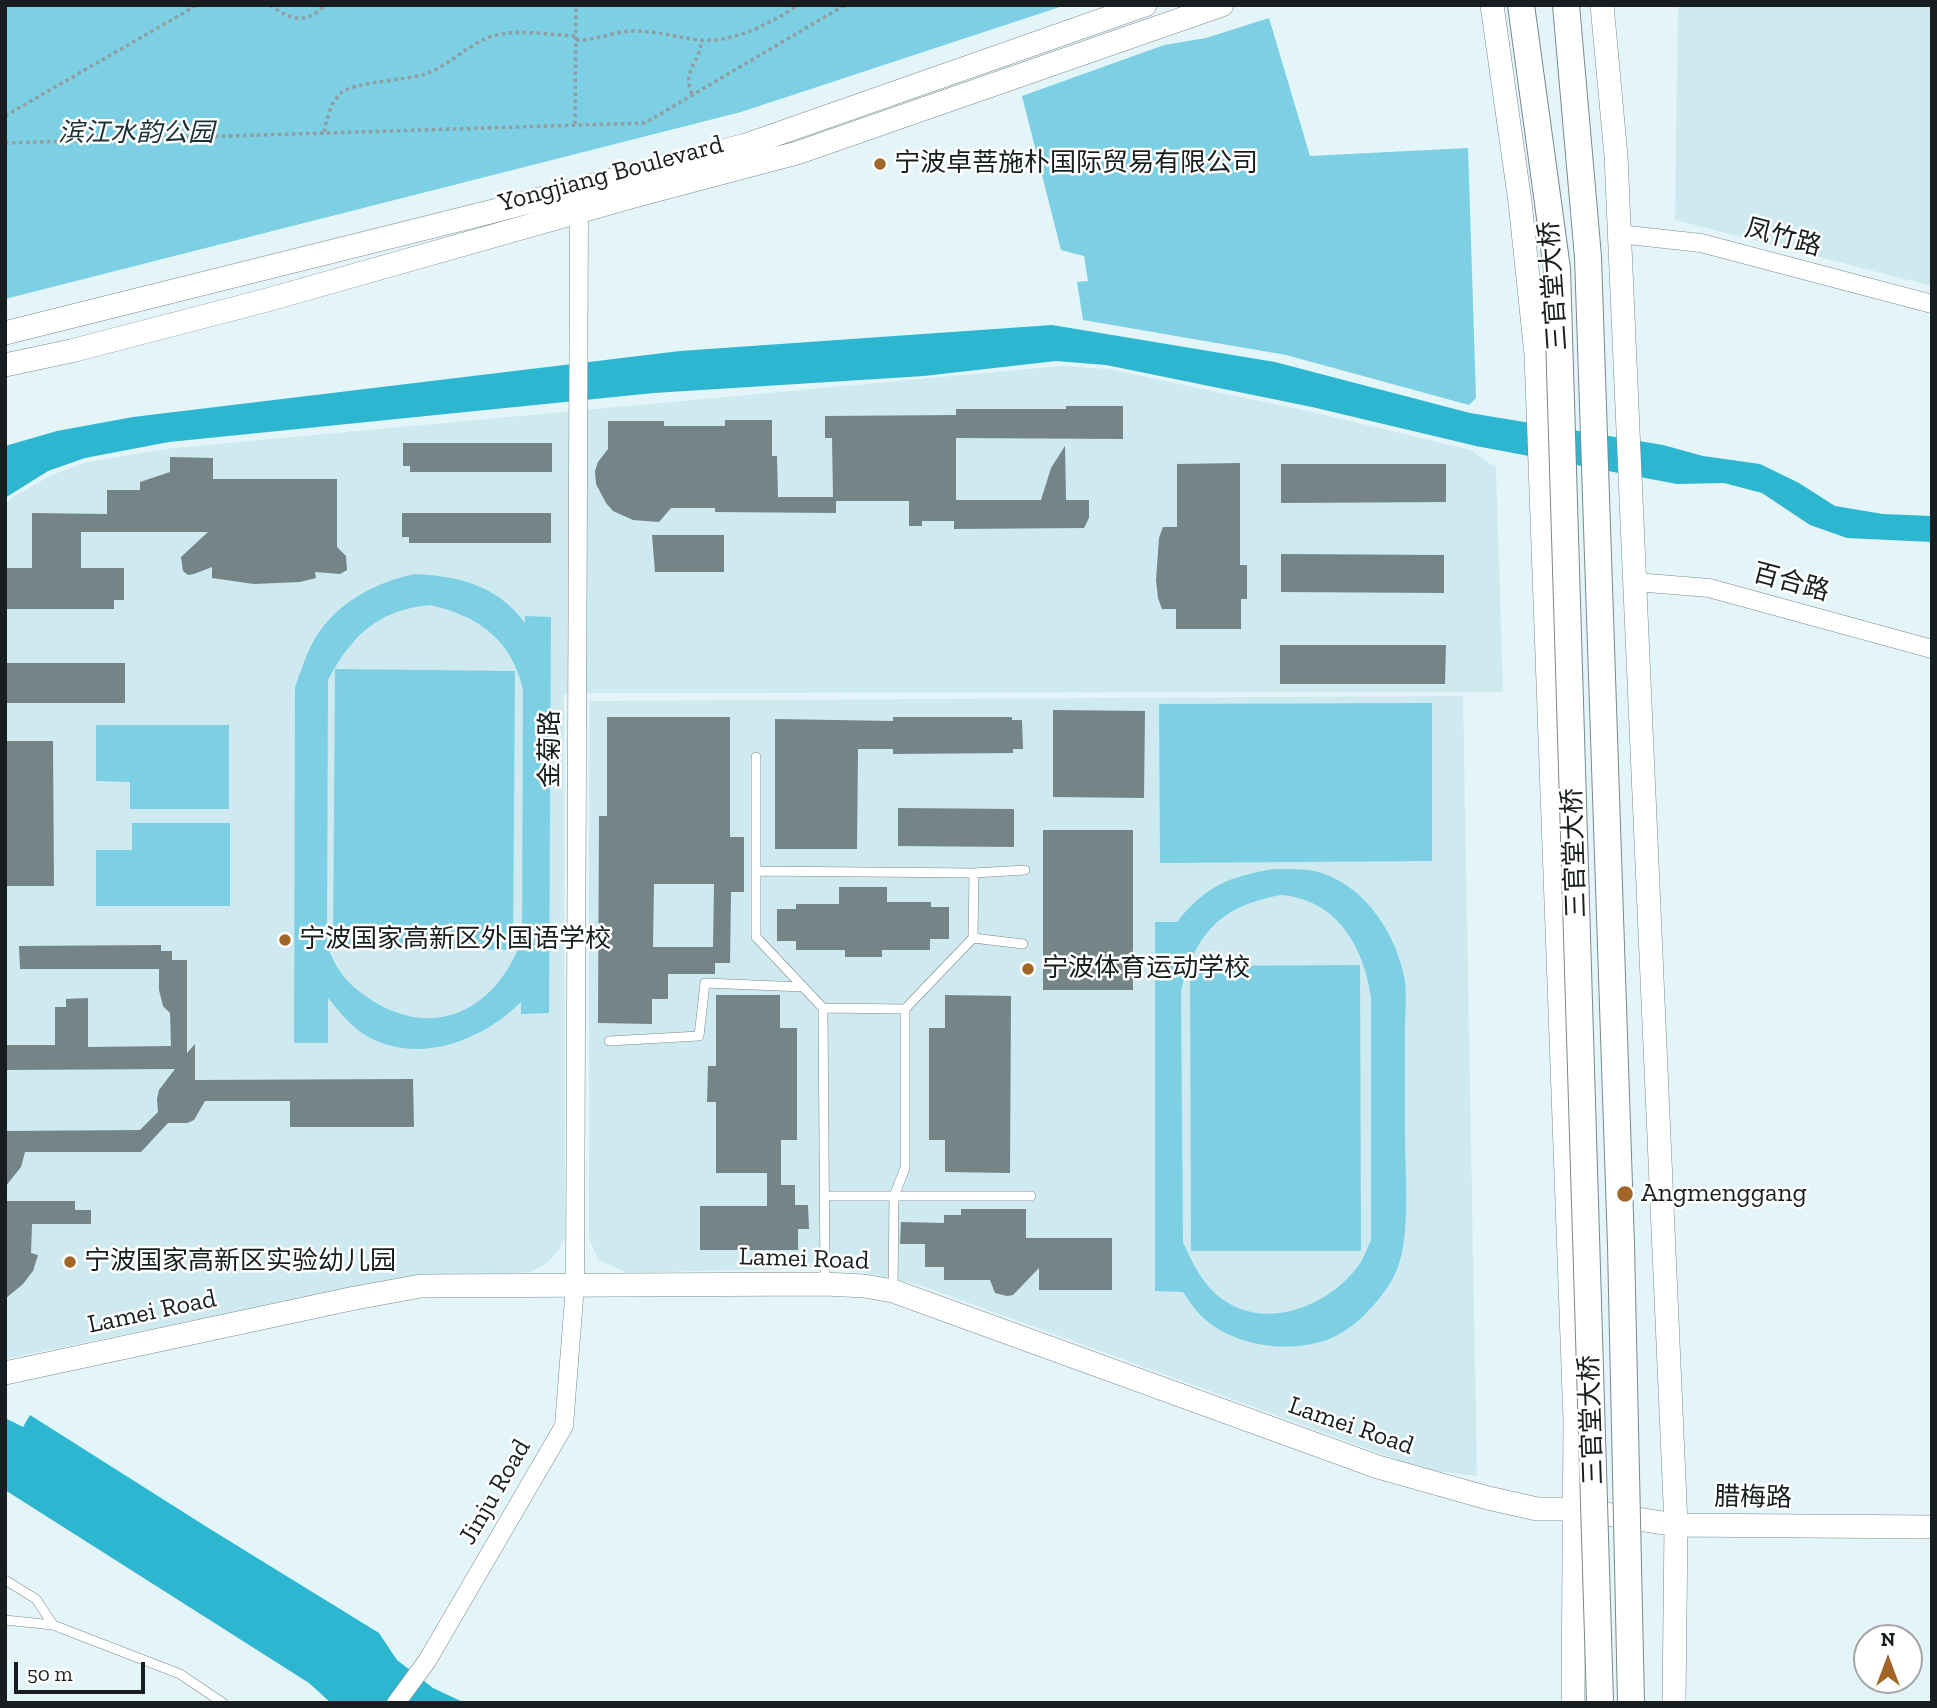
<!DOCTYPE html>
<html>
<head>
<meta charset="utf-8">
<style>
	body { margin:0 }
	#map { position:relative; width:1937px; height:1708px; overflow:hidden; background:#e3f5f9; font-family:"Zilla Slab",serif }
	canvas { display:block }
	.frame { position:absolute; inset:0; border:7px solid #181e20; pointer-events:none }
	.north { position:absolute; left:1853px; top:1624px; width:70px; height:70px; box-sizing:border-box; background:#fff; border:2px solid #a3a5a6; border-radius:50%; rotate:0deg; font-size:19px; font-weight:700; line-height:28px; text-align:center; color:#181e20 }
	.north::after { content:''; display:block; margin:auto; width:24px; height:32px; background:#a16627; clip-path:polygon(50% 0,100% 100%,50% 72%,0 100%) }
	.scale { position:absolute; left:14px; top:1662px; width:131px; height:32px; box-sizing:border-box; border:4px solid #181e20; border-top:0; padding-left:9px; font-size:21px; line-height:24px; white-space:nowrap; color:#181e20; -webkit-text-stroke:5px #fff; paint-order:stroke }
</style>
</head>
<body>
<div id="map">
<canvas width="1937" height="1708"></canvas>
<div class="frame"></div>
<div class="north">N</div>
<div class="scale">50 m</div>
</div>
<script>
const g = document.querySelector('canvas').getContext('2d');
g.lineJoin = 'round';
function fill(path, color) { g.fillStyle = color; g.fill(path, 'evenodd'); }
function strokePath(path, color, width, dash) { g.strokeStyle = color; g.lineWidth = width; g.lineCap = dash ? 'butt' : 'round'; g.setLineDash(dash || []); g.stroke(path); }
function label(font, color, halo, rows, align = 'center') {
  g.font = font + ' "Zilla Slab","Noto Sans SC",serif'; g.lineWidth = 5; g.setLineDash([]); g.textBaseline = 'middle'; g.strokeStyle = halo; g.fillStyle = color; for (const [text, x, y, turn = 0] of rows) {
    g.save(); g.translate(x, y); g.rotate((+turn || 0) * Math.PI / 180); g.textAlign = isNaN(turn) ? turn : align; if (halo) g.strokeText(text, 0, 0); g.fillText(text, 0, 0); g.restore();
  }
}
fill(new Path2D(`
	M1678,5H1932V286L1675,220Z
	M1061,366L1108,369L1312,412L1471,450L1496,468L1503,692L564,693L565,1236L559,1250L548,1262L531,1272L387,1280L5,1359V504L13,497L52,475L87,462L174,448Z
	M1463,696L1477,1476L1435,1471L1404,1462L920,1285L838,1267L628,1273L598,1260L589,1237V701Z`), '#cee9ef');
fill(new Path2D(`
	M5,5H1066L741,112L5,299Z
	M1269,18L1310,156L1468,148L1476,398L1469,405L1286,355L1083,320L1077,282L1088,281L1084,256L1061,250L1022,96L1164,45L1206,38Z
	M415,574C458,576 497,585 525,623V616L551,617L549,1013L521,1014V1002C481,1042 414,1067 362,1033C348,1023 339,1011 328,998V1043H294L295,687C302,668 308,648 319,632C342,600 377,582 415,574ZM430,605C479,616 512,640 523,690L522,939C497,1010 433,1043 367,997C347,984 332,965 327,942L328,680C352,635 378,610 430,605Z
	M335,669L515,671L513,950L333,948Z
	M1432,703V861L1160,863L1159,704Z
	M96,725H229V809H130V782L96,781Z
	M132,823H230V906H96V850H132Z
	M1275,869C1290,869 1307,868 1322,873C1367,888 1398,937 1405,982C1407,997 1405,1015 1405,1030C1405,1066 1405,1101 1405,1136C1405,1174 1412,1246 1393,1278C1382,1298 1362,1320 1343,1332C1305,1356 1240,1349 1207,1321C1197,1313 1190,1302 1183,1292L1155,1291V922H1177C1205,886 1230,876 1275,869ZM1281,895C1336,899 1364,946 1371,997V1240C1367,1248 1364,1258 1359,1265C1330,1305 1267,1332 1222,1299C1203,1285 1192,1263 1183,1242L1181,991C1196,933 1220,906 1281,895Z
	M1360,965L1361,1251H1191L1190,966Z`), '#7dd0e3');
fill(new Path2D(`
	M1052,325L1275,362L1470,413L1663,445L1703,456L1760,464L1799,483L1835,506L1883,514L1932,516V542L1847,538L1810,525L1762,493L1724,483L1677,484L1476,446L1312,407L1106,365L1056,361L924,376L654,393L169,442L85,458L48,471L5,498V446L57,431L133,417L680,351Z
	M30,1415L210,1529L379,1633L397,1660L433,1688L465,1703H331L309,1683L5,1490V1418L23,1427Z`), '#2db6d0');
fill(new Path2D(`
	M1066,406H1123V439L956,438V500H1041L1051,468L1065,446L1066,500H1089V518L1084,528L954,529V521H922V526H909V501H836V513L715,512V508H671L659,522L633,520L613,511L606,503L596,484L595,471L598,462L608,449V421H664V426H725V420H772V456H777L778,497H833L832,438H825V416L956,415V409H1066Z
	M403,443H552V472H410V466H403Z
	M170,457L213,458V479H337V547L346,556L347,570L340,574L315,572L316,578L300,582L254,584L212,578V567L194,574L188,575L183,571L181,557L208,532H81V568H124V600H114V609H5V568H32V513L107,514V490H140V482L170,472Z
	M1240,463V565H1247V599H1241V629H1176V609H1162L1158,598L1156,580L1159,538L1163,527H1177V464Z
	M1281,464H1446V502L1281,503Z
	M402,513H551V543H409V537H402Z
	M652,535H724V572H655Z
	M1281,554L1444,555V593L1281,592Z
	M1280,645H1446L1445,684H1280Z
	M5,663H125V703H5Z
	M1053,710L1145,711L1144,798L1053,797Z
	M607,717H730V837H744V892H731L730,963H715V974H668V999H652V1024L598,1023L599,816H607ZM654,884H714L713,947H653Z
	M893,717H1012V720H1022L1023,749H1013V753L893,754V749H858L857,849H775V719L893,721Z
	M5,741H53L54,886H5Z
	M898,808L1014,809V847L898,846Z
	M1043,830H1133V990H1043Z
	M839,887H887V902H931V907H949V939H930V950H882V957H845V950H796V941H777V909H796V904H839Z
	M161,945V951H172V960H187V1053L195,1044V1080L413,1079L414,1127H290V1101H205L194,1120L187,1123H168L141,1152H25L21,1167L5,1187V1131L140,1130L158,1112L157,1099L159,1090L175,1069L5,1070V1045H55V1007H66V999L88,998V1047L171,1046L170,1013L163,1006L159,990V969H20L19,946Z
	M716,995H780V1028H797V1140H781V1185H795V1205H808L809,1229H798V1250H700V1206H767V1173H716V1102H707L708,1066H716Z
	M945,995L1011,996L1010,1173L945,1172V1140H929V1028H945Z
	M5,1201H75V1210H91V1224H32L31,1253L38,1255L33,1271L23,1284L5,1299Z
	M961,1209H1026V1238H1112V1290H1039V1268L1013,1295L1007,1296L995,1293L990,1280H944V1267H925V1244H900L901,1222L944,1223V1215H961Z`), '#748487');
const lane = new Path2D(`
	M756,757V937L823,1008
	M756,871L974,873L1025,870
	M973,938L1023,944
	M905,1009L973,938L974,873
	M609,1041L699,1036L705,983L803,987
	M825,1196H1031
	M825,1282L823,1008L905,1009V1168L894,1196L893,1291
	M5,1580L36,1599L53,1625
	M5,1620L53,1625L180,1674L223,1703`);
const street = new Path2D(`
	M1619,234L1701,243L1932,304
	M1635,582L1709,588L1932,649
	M396,1703L427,1661L564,1426L575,1286L579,211`);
const secondary = new Path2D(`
	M1492,5L1520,202L1536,354L1575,1420L1573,1703
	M1602,5L1616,156L1676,1525L1674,1703
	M5,333L490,212L746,145L1145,5
	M5,365L71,351L267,300L638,195L797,153L1222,5
	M5,1373L355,1298L421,1286L825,1284L864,1286L893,1291L1378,1467L1488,1498L1537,1509H1574L1676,1525L1932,1527`);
strokePath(lane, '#79898d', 10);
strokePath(street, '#79898d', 19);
strokePath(secondary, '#79898d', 24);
strokePath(new Path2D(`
	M270,5C290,20 306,25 325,5
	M576,40C596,41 614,31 634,31C656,31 676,37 698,40C731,44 772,23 798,5
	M692,94C681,70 701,62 701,41
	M5,116L197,5
	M575,124L576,5
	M324,132C327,119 330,103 341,93C356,81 404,81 425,74C452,65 472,39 501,34C525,30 551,35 576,36
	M5,143L645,123L845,5`), '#909da1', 3.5, [3.5, 3.5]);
strokePath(lane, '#fff', 9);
strokePath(street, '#fff', 18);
strokePath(secondary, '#fff', 23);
const primaryBridge = new Path2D(`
	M1521,5L1557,269L1600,1703
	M1566,5L1588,257L1621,1245L1631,1703`);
strokePath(primaryBridge, '#79898d', 28, []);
strokePath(primaryBridge, '#fff', 26);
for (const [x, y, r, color] of [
	[880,164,7,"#a16627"],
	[285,940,7,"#a16627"],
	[1028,969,7,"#a16627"],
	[1625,1194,9,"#a16627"],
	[70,1262,7,"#a16627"]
]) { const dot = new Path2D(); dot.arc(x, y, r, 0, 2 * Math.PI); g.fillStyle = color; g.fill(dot); strokePath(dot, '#fff', 2.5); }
label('italic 26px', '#1a3035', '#fff', [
	["滨江水韵公园",136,134]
]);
label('26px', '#181e20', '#fff', [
	["宁波卓菩施朴国际贸易有限公司",894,164],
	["宁波国家高新区外国语学校",299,940],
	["宁波体育运动学校",1042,969],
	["Angmenggang",1641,1194],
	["宁波国家高新区实验幼儿园",84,1262]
], 'left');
label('26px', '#181e20', '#fff', [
	["Yongjiang Boulevard",611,174,-15],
	["凤竹路",1783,238,15],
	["三官堂大桥",1554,286,-94],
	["百合路",1791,583,15],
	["金菊路",551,749,-90],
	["三官堂大桥",1575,853,-92],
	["Lamei Road",804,1259,2],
	["Lamei Road",152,1312,-12],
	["三官堂大桥",1592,1420,-92],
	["Lamei Road",1351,1426,19],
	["Jinju Road",495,1492,-60],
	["腊梅路",1753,1498,1]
]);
</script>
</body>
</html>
